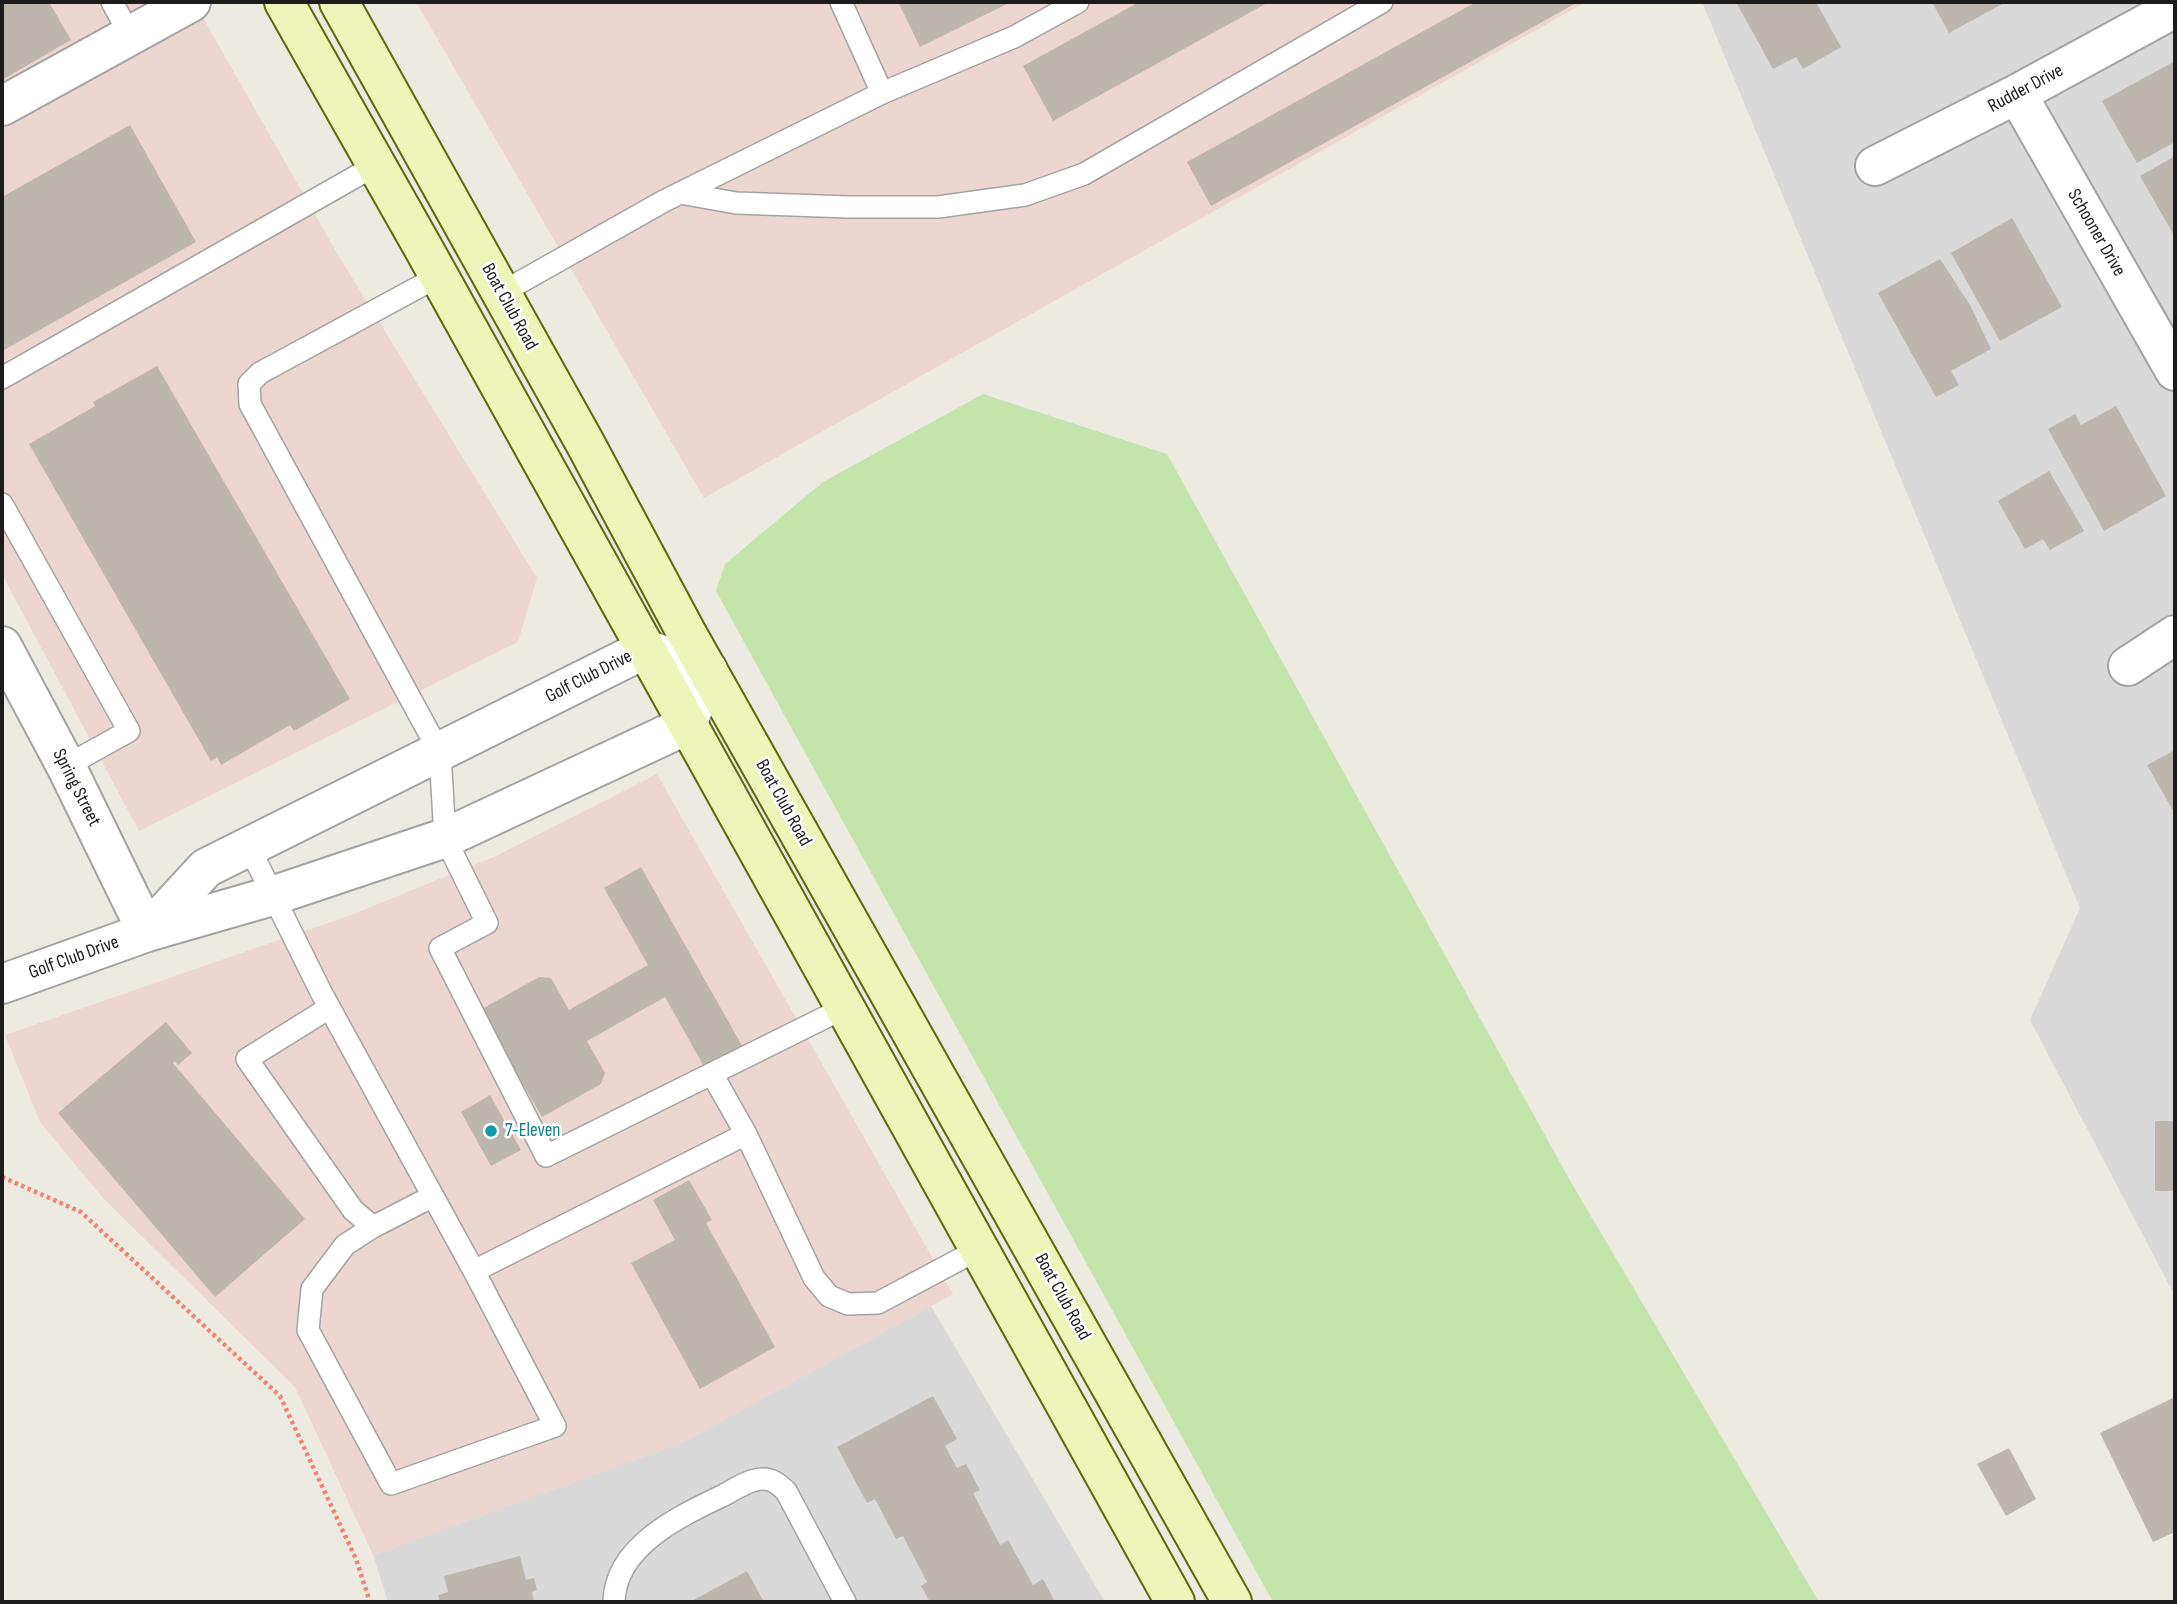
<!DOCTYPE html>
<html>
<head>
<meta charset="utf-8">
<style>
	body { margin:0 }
	#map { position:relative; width:2177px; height:1604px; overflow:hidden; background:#edeae2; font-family:"Sofia Sans Condensed",sans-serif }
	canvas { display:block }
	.frame { position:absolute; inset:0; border:4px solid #1c1c1c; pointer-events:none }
</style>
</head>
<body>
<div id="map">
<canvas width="2177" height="1604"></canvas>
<div class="frame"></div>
</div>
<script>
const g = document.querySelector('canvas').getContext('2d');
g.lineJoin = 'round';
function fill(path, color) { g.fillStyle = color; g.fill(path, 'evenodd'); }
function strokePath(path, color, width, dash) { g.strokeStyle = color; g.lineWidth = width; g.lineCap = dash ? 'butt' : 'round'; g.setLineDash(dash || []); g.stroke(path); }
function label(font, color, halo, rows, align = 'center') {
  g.font = font + ' "Sofia Sans Condensed",sans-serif'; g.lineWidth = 5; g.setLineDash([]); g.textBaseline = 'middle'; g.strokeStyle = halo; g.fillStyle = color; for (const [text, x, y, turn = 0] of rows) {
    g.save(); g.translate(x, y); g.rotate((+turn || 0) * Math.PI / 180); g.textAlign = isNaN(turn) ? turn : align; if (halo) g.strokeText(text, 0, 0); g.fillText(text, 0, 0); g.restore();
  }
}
fill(new Path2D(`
	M1702,2H2175V1296L2030,1020L2080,908Z
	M931,1306L1105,1602H388L373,1555L681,1443Z`), '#dad9d9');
fill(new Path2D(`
	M2,2H194L338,255L537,578L518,642L139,831L2,574Z
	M416,2H1586L704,498Z
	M657,774L953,1294L681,1443L373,1555L295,1387L103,1198L40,1122L5,1035L351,915L496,856Z`), '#edd5d2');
fill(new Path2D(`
	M983,394L1167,454L1572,1184L1819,1602H1273L716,591L725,564L823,482Z`), '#c3e4aa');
fill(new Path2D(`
	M2,2H49L71,40L2,80Z
	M898,2H1011L920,47Z
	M1139,2H1269L1053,121L1023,66Z
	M1476,2H1578L1211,206L1187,162Z
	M1736,2H1816L1841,47L1803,69L1796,57L1773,69Z
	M1932,2H2006L1949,33Z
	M2175,61V142L2137,163L2102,101Z
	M130,125L196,242L4,350L2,347V197Z
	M2175,156V237L2140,176Z
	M2012,218L2062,307L2000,341L1951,253Z
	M1940,259L1970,305L1991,349L1951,371L1959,385L1936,397L1878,293Z
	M157,366L350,699L294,731L290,725L221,765L217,757L211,761L29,444L95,406L93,402Z
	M2116,406L2166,496L2104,531L2048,429L2075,414L2081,425Z
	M2049,471L2084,531L2050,550L2043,539L2025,549L1998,501Z
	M2175,750V814L2147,765Z
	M641,867L745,1051L707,1072L665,997L587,1041L605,1073L601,1084L542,1117L480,1010L539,977L551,978L569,1010L648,965L604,888Z
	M166,1022L192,1053L178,1065L175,1061L173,1063L305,1219L215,1297L58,1113Z
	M490,1095L521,1150L491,1166L461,1112Z
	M2155,1121H2175V1191H2155Z
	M689,1180L712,1220L706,1223L775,1347L700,1389L631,1263L675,1240L653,1200Z
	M933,1396L957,1439L945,1446L957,1468L966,1464L980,1490L973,1493L1000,1545L1008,1540L1033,1585L1043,1579L1055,1602H930L921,1586L927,1582L903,1536L896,1539L875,1499L867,1503L837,1447Z
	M2175,1397V1532L2153,1542L2100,1433Z
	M2009,1448L2036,1499L2006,1516L1977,1464Z
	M520,1556L526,1580L534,1578L537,1590L532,1592L534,1602H440L438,1595L448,1592L444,1576Z
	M747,1571L764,1602H690Z`), '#bdb6af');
const service = new Path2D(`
	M112,2L130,35
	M841,2L882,93
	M680,193L736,203L848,207H938L1025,195L1084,174L1382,2
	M439,276L260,373L249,384L250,404L440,753L445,838L487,923L440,948L546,1156L844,1008
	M501,293L664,201L882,93L1014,37L1078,2
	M2,378L376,165
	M2,504L129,731L66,766
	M249,847L322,994L474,1271L746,1134L814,1278L829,1296L848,1304L878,1303L979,1249
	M329,1008L247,1059L353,1210L373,1227L433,1196
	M712,1074L746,1134
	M373,1227L345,1245L312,1289L308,1330L391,1484L555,1426L474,1271
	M614,1602C615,1546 680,1516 724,1495C735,1489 750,1479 763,1479C773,1479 779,1485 786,1491L845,1602`);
const minor = new Path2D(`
	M2017,94L2175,371
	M2,106L191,2
	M1875,166L2017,94L2175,8
	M2,646L66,766L147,932
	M2128,666L2175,635`);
const tertiary = new Path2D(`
	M2,984L147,932L272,896L445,838L687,725L708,670L645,649L206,868L147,932`);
const secondary = new Path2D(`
	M284,2L425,251L1175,1602
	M339,2L585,443L686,632L1232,1602`);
strokePath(service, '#a3a3a3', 24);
strokePath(minor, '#a3a3a3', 42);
strokePath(tertiary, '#a3a3a3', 42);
strokePath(secondary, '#5a6a0b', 42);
strokePath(new Path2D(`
	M2,1177L81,1212L280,1396L356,1559L370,1602`), '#f0856f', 4.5, [3.5, 3.5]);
strokePath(service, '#fff', 21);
strokePath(minor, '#fff', 38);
strokePath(tertiary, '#fff', 38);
strokePath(secondary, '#eef5b8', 38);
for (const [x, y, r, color] of [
	[491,1131,7,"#0f9aa8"]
]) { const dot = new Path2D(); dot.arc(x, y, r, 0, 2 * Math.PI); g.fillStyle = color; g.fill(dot); strokePath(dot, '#fff', 2.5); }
label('19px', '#1c1c1c', '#fff', [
	["Rudder Drive",2026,89,-28],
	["Schooner Drive",2096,233,60],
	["Boat Club Road",509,307,61],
	["Golf Club Drive",589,677,-27],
	["Spring Street",76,788,63],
	["Boat Club Road",783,803,61],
	["Golf Club Drive",74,958,-20],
	["Boat Club Road",1062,1297,61]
]);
label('19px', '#0d838f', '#fff', [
	["7-Eleven",505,1131]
], 'left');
</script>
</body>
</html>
